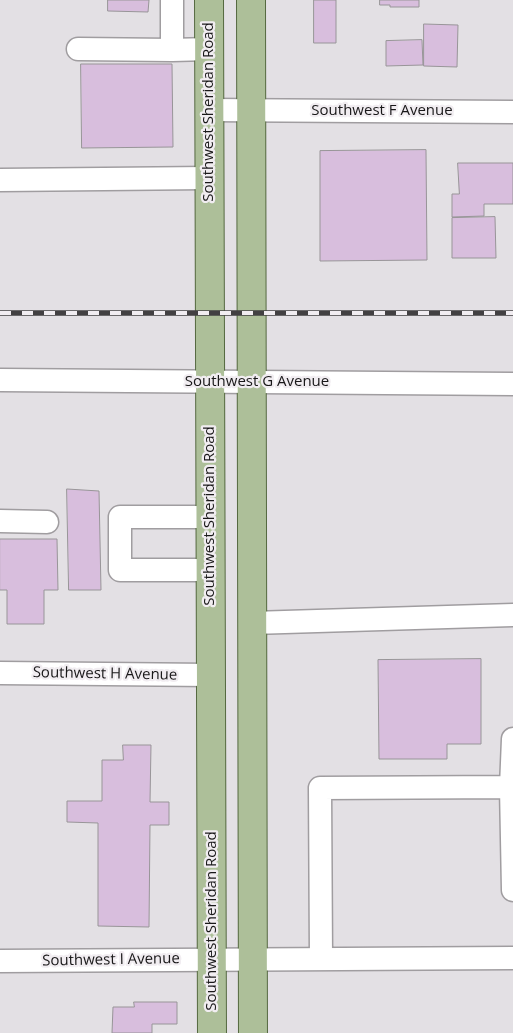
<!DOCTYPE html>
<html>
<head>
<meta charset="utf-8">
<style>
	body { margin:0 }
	canvas { display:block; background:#e3e0e4 }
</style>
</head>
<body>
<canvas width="513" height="1033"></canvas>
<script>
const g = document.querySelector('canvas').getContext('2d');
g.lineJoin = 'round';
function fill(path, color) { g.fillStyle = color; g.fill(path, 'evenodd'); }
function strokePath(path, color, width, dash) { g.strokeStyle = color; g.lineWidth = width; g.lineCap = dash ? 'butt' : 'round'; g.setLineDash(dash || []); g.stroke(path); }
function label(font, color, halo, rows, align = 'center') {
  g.font = font + ' "Open Sans",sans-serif'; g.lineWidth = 4.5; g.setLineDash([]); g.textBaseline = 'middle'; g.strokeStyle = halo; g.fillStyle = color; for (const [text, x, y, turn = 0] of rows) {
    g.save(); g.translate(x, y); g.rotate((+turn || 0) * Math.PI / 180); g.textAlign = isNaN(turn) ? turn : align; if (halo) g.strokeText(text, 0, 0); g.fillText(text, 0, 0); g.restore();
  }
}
const building = new Path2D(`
	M108,0H149L148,12L108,11Z
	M314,0H336V43H314Z
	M380,0H419V7H390V5H380Z
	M424,24L458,25L457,67L424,66Z
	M422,40L423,65L386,66V41Z
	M81,64H172L173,147L82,148Z
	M426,150L427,260L320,261V151Z
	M458,163H513V204H484V216L452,217V194H459Z
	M495,217L496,258H452V218Z
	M67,489L99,491L101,590H69Z
	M0,539H57L58,590H44V624H7V590H0Z
	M481,659V744H447V759H379L378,660Z
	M123,745H151L150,802H169V825H150L149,927L98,926V823L67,822V801H102V760H123Z
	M134,1002H177V1024H152V1033H112L113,1007H134Z`);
fill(building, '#d8bedd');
strokePath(building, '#989598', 1);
const minor = new Path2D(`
	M172,0V50L209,49
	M78,49L172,50
	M208,110L513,112
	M0,180L208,178
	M0,380L513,384
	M210,517H120V570H210
	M0,521L47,522
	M252,623L513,615
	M0,673L211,675
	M513,739L511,787L513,890
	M321,958L320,788L511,787
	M0,961L513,958`);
const major = new Path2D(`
	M209,0L212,1033
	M251,0L253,1033`);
strokePath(minor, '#a09da0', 25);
strokePath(major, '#556940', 30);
strokePath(minor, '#fff', 22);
strokePath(major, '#adbf99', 28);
const rail = new Path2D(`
	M0,313H513`);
strokePath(rail, '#424042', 5.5);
strokePath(rail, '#f1edf1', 4, [11]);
label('15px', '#191819', '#f1edf1', [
	["Southwest F Avenue",382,111],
	["Southwest Sheridan Road",209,112,-90],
	["Southwest G Avenue",257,382],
	["Southwest Sheridan Road",210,516,-90],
	["Southwest H Avenue",105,674,1],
	["Southwest Sheridan Road",212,921,-90],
	["Southwest I Avenue",111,960,-1]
]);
</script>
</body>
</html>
